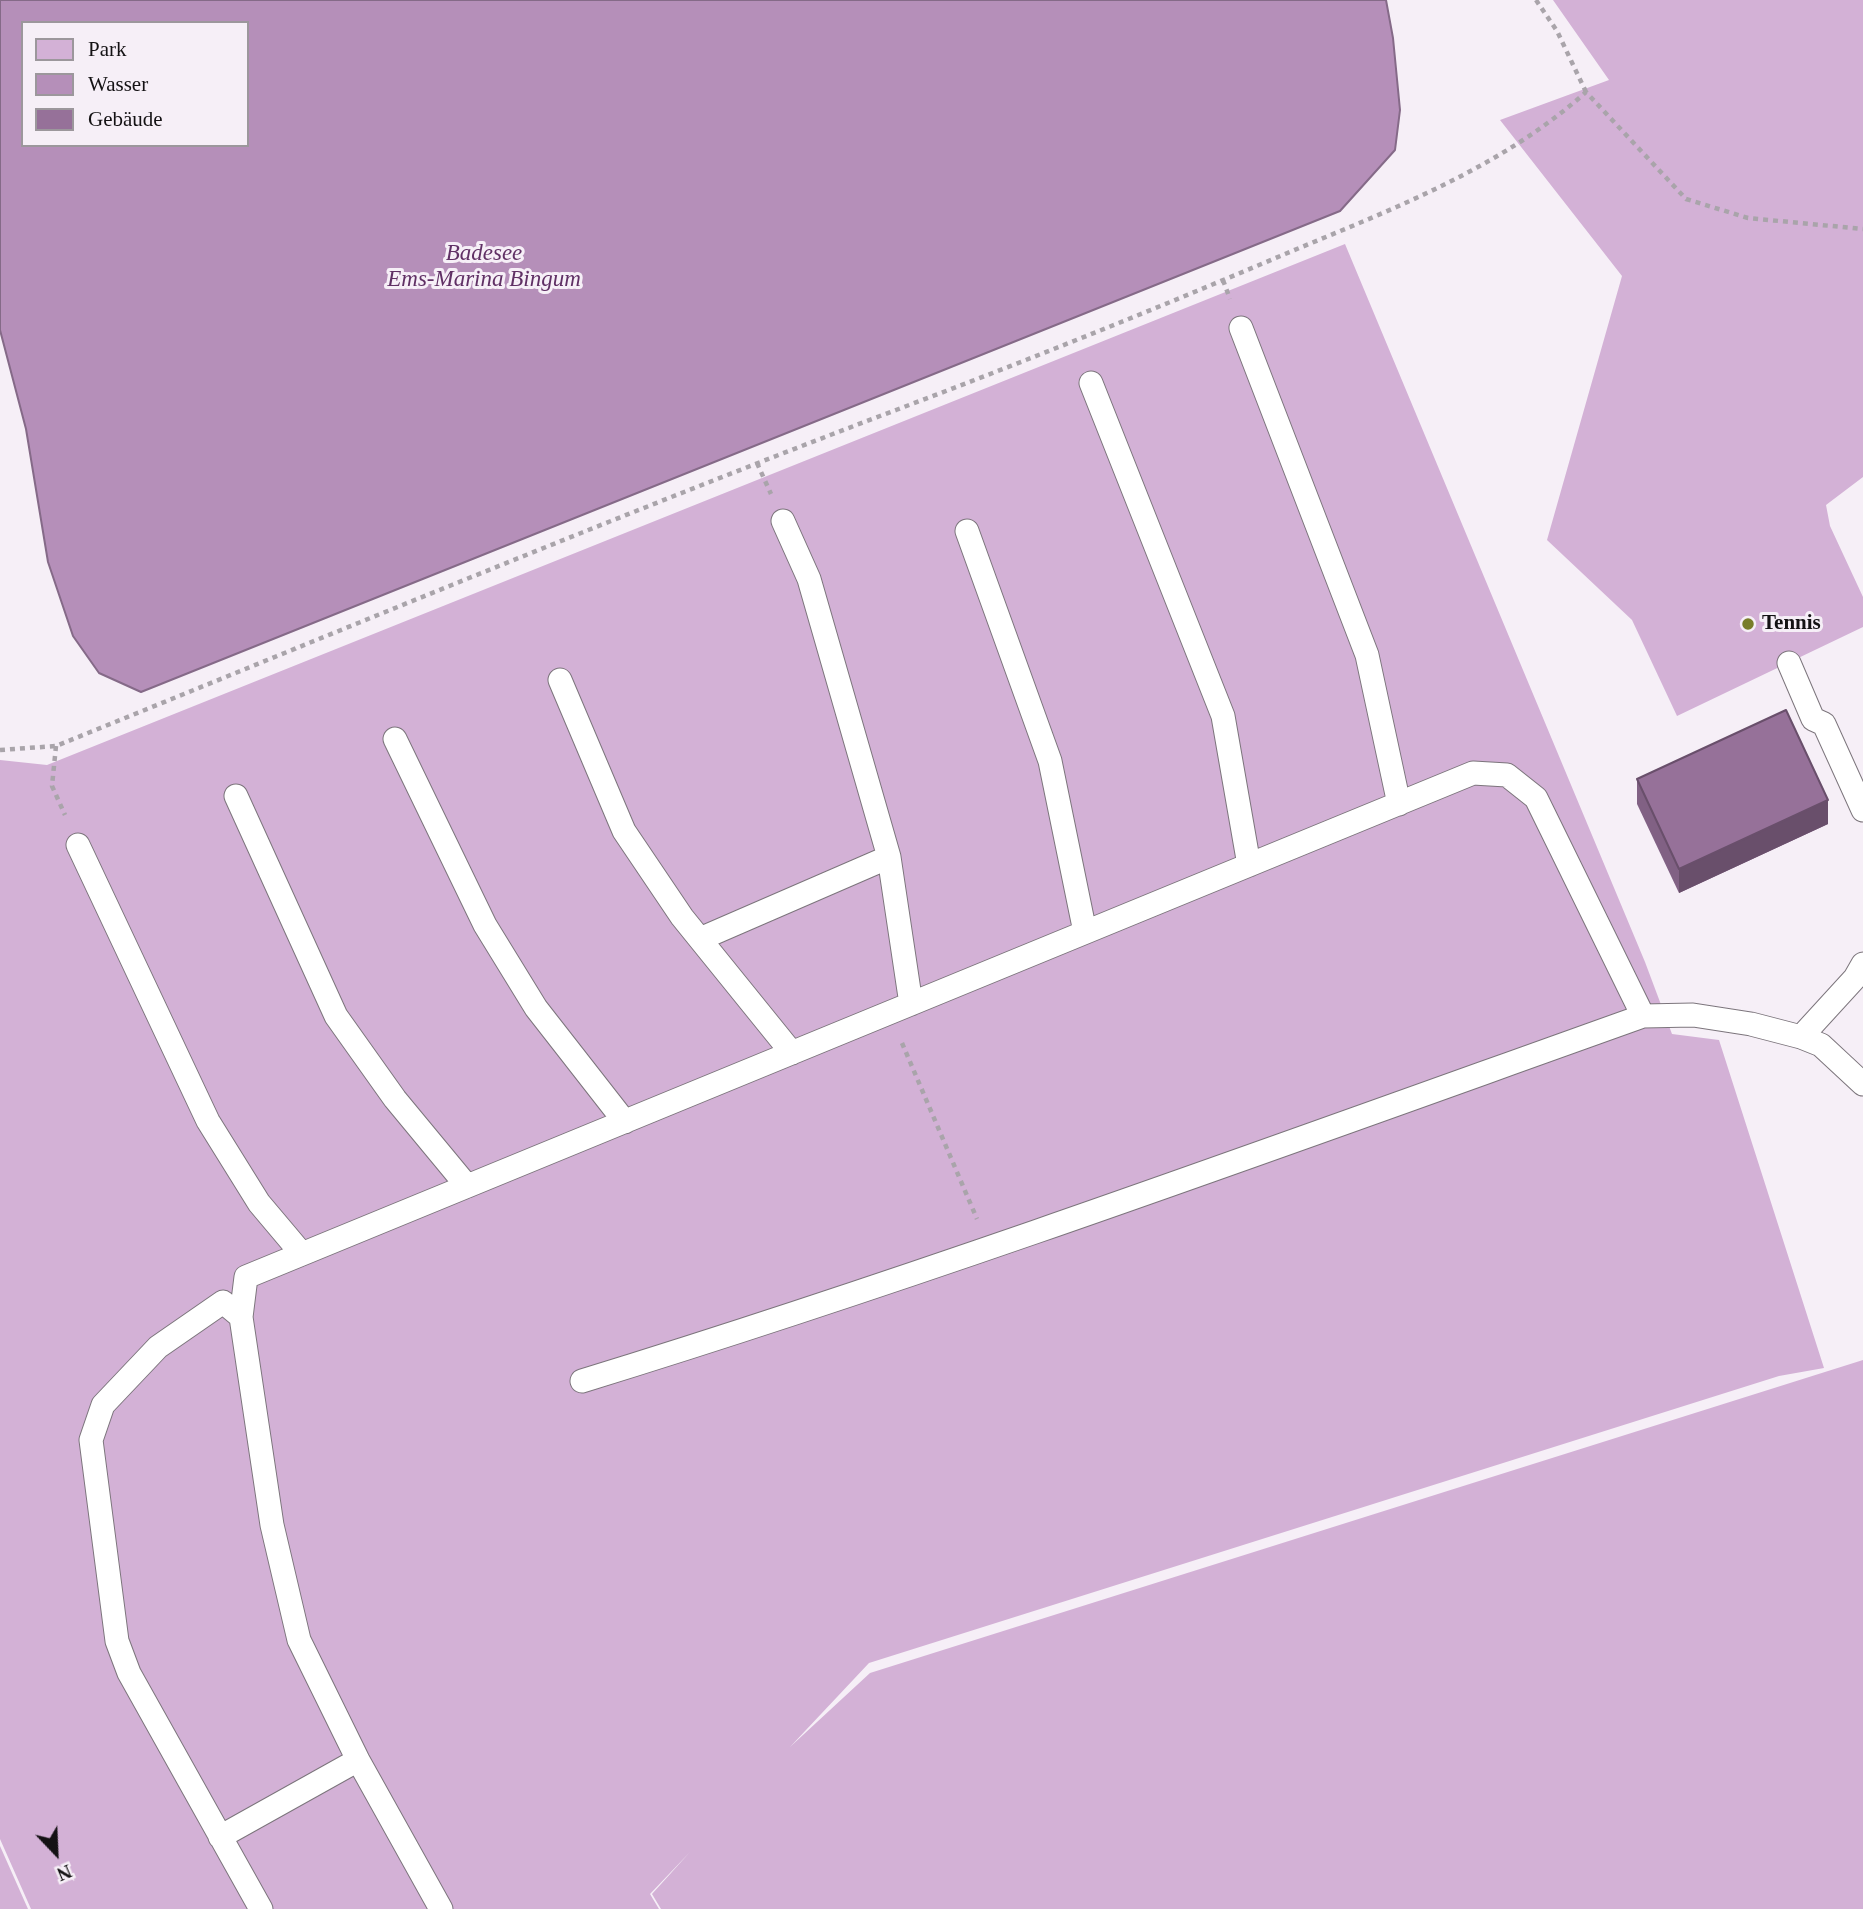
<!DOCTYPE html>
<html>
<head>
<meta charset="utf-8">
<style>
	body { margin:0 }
	#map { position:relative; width:1863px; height:1909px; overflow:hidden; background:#f6eff7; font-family:Georgia,serif }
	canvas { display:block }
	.legend { position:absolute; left:21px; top:21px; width:228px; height:126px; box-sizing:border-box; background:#f6eff7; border:2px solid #9c979c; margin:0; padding:9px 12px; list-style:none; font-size:21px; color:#141214 }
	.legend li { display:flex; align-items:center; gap:14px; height:35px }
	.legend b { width:35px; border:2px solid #9c979c }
	.north { position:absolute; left:21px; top:1818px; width:70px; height:70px; -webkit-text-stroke:5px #f6eff7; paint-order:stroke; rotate:157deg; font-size:19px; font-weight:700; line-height:28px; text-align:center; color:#141214 }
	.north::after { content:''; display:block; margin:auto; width:24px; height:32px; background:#141214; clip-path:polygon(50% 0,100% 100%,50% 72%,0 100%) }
</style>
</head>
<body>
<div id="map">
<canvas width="1863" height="1909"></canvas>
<ul class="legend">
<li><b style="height:19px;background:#d3b1d6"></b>Park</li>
<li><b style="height:19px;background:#b58fb9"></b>Wasser</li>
<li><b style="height:19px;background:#967199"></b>Gebäude</li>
</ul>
<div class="north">N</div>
</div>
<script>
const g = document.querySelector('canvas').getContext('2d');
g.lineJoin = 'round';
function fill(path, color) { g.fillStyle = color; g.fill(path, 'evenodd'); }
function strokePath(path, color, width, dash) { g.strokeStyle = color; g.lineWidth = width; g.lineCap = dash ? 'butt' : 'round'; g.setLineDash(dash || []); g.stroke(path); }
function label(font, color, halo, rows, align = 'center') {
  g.font = font + ' Georgia,serif'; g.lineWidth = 6; g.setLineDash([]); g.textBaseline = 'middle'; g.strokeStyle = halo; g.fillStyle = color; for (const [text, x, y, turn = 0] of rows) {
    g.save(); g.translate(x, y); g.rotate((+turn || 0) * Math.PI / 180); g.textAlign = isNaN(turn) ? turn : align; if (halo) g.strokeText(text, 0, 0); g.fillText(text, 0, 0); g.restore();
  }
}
fill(new Path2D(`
	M1553,0H1863V477L1826,505L1830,526L1863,597V627L1677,716L1632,620L1547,540L1622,276L1500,120L1609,80Z
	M1345,244L1645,962L1672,1034L1719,1040L1824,1368L1779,1376L869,1663L790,1747L870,1673L1863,1360V1909H661L652,1894L690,1852L650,1894L659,1909H31L0,1839V760L47,765Z
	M0,1846L28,1909H0Z`), '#d3b1d6');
const water = new Path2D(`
	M0,0H1386L1393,38L1400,110L1395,150L1340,211L141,692L99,673L73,636L48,562L26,429L0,330ZM23,23H247V145H23Z`);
fill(water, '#b58fb9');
strokePath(water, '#856a88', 2);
const service = new Path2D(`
	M1241,328L1367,655L1399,804
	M1091,383L1223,716L1249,865
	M783,521L809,579L889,857L911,1004
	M967,531L1050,761L1085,932
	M1789,663L1813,719L1824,724L1863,810
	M560,680L624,831L682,917L792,1053
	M395,739L485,925L536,1008L625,1122
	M236,796L336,1016L395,1099L467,1186
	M78,845L208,1121L259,1203L302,1254
	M700,939L889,857
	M1801,1037L1855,978L1863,964
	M241,1317L223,1302L158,1347L103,1405L91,1440L117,1641L129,1673L261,1909
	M582,1381C939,1271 1290,1142 1643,1016
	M220,1837L358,1760
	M441,1909L358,1760L299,1640L272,1525L241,1317L246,1277L1473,773L1507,775L1536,798L1643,1016L1693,1015L1751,1024L1801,1037L1821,1045L1863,1084`);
strokePath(service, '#7c757c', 25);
strokePath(new Path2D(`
	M1536,0L1557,31L1586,92
	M1223,280L1230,299
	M757,463L771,494
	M56,746L52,786L65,815
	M0,750L56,746C330,635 604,521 880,416C1016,365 1151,311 1285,254C1390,210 1500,169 1586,92L1686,199L1748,218L1863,229
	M902,1043L977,1219`), '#a9a4aa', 4.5, [5, 5]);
strokePath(service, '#fff', 23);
fill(new Path2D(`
	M1637,779L1828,824L1679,893L1637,804Z`), '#816184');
fill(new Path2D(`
	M1828,800V824L1679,893V869Z`), '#694f6b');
const building = new Path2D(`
	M1786,710L1828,800L1679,869L1637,779Z`);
fill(building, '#967199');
strokePath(building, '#694f6b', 2);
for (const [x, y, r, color] of [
	[1748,624,7,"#787e29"]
]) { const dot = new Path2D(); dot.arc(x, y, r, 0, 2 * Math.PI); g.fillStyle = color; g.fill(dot); strokePath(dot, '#f6eff7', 2.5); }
label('bold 21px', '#141214', '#f6eff7', [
	["Tennis",1762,624]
], 'left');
label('italic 23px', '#603065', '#f6eff7', [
	["Badesee",484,254],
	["Ems-Marina Bingum",484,280]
]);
</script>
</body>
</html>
